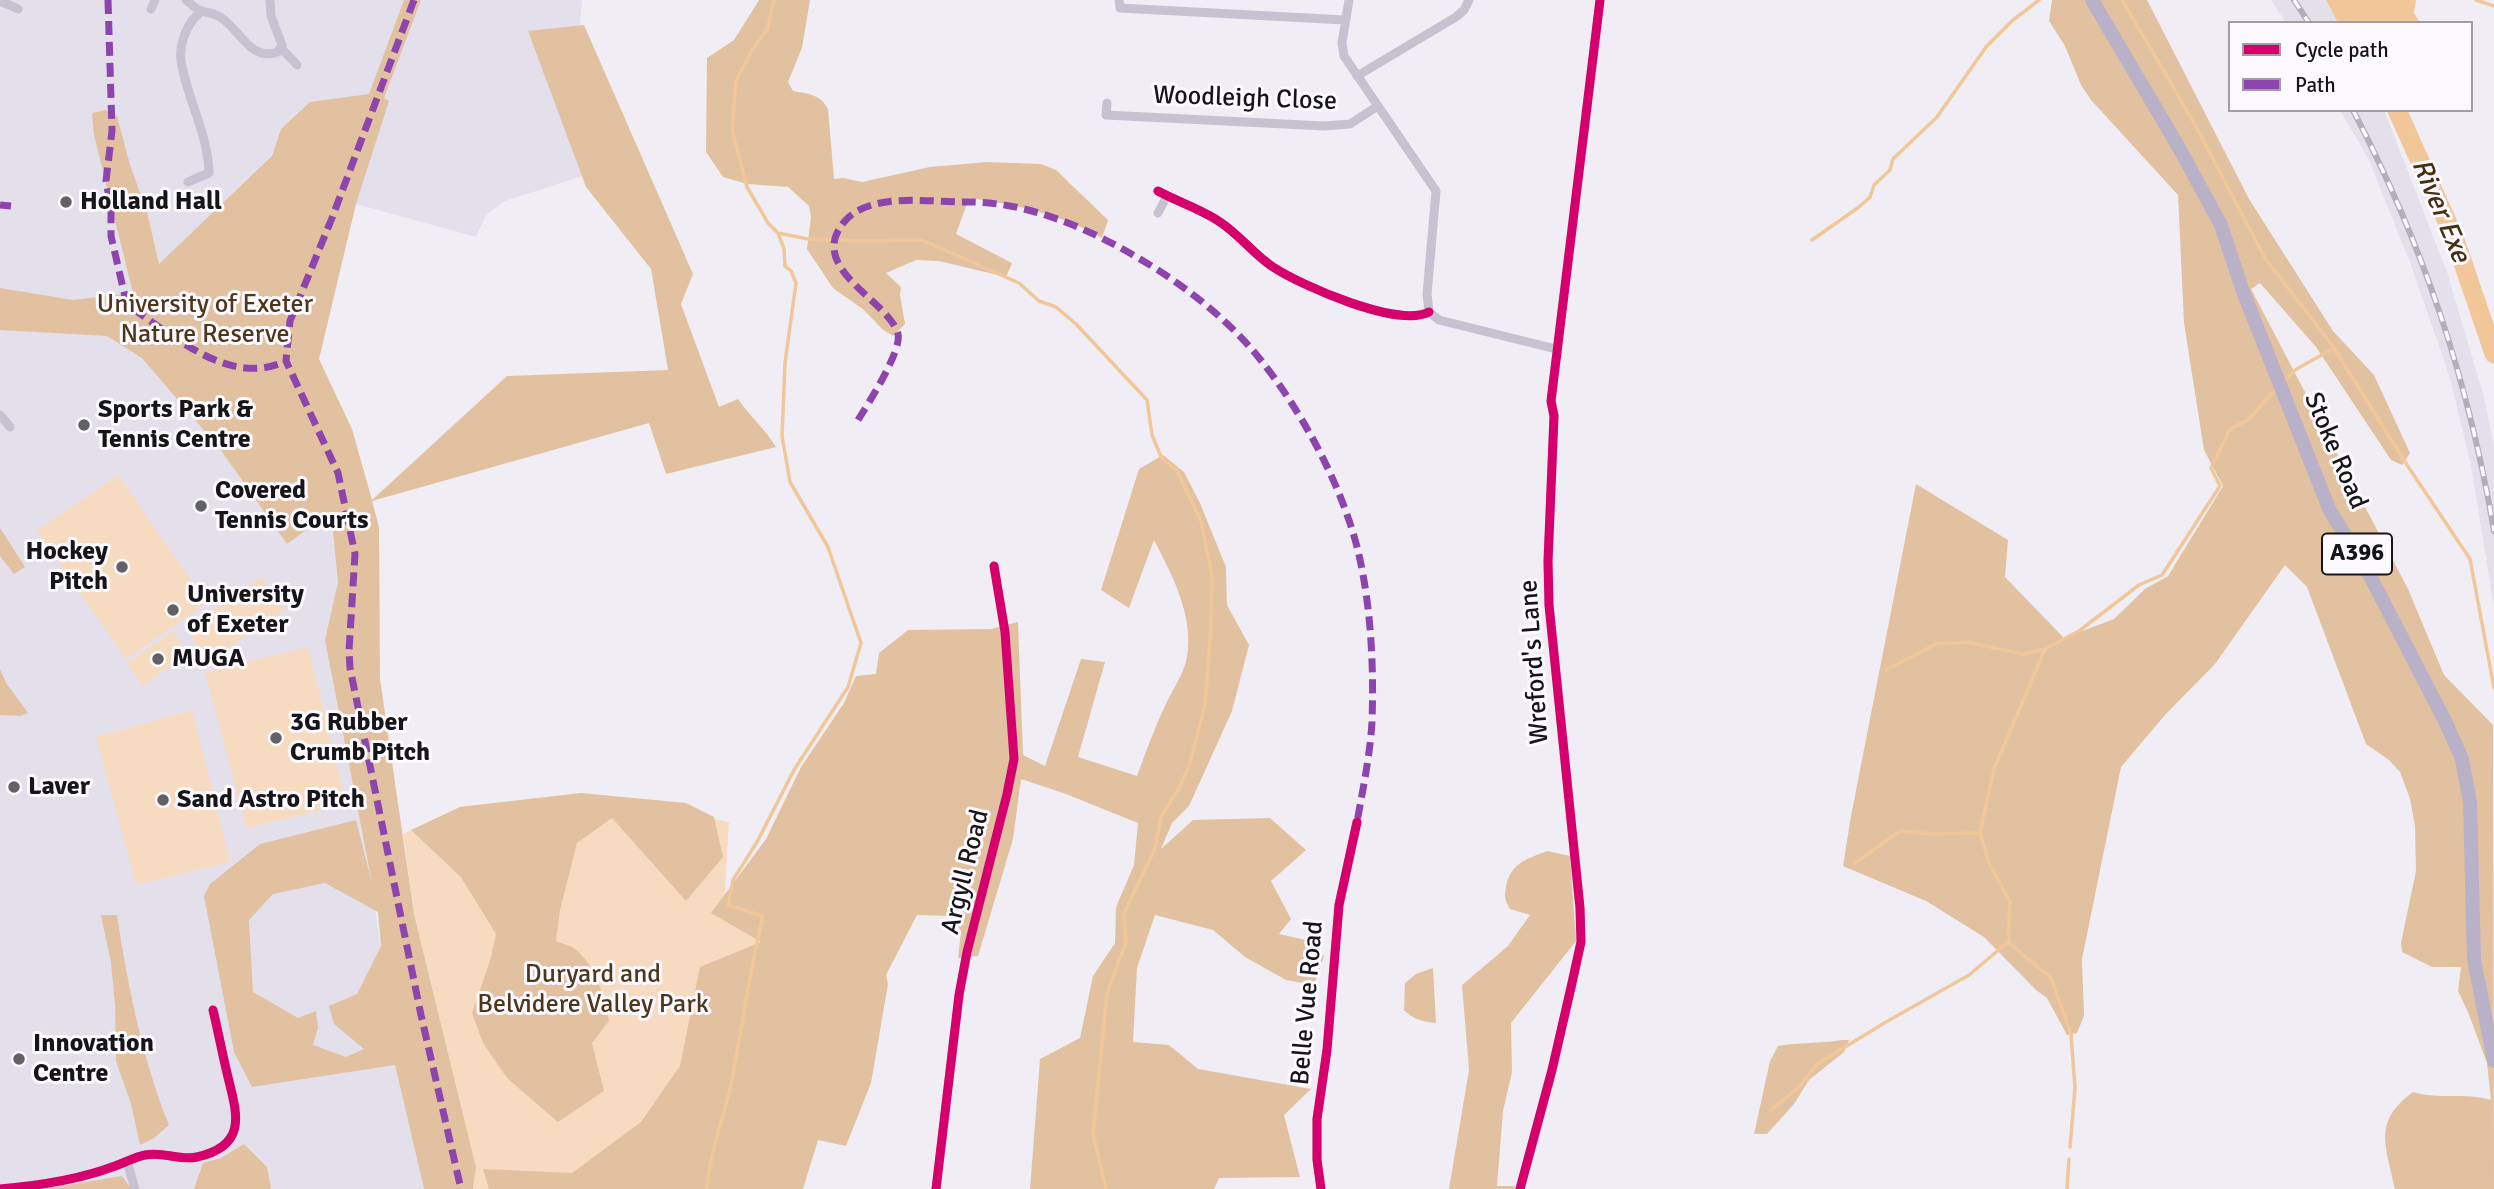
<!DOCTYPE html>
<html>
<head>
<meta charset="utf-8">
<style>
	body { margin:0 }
	#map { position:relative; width:2494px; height:1189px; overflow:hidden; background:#f0eef4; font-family:Signika,sans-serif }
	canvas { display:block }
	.legend { position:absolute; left:2228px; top:21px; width:245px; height:91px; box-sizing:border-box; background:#fcfaff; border:2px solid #a09ea3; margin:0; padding:9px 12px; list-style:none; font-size:21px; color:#161518 }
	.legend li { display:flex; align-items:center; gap:14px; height:35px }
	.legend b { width:35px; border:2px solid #a09ea3 }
</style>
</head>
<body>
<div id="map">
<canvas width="2494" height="1189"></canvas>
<ul class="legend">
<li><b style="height:9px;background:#d6006c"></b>Cycle path</li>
<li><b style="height:9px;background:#8e44ad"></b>Path</li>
</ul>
</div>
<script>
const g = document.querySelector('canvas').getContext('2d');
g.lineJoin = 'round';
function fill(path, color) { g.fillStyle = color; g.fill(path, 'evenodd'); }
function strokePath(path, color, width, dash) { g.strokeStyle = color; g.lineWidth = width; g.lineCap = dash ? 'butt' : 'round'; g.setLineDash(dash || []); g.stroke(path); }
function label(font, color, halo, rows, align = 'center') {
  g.font = font + ' Signika,sans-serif'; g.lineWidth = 6; g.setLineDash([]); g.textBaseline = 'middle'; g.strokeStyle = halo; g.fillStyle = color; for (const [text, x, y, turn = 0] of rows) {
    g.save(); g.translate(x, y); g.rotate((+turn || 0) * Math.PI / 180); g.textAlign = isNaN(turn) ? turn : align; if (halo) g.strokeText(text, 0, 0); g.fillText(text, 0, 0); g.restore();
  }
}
fill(new Path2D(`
	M0,0H582L576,75L586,175L505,201L486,215L476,237L356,204L326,215L284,320L349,556L343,664L397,1073L424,1189H0Z
	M2271,0H2326L2338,23H2286Z
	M2340,110H2384L2447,272L2484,397L2494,446V607L2471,466L2450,378L2411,265L2369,160Z`), '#e3e0ec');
fill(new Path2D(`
	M118,475L207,603L126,659L37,531Z
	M261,577L285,609L206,664L188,628Z
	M173,631L188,654L143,686L127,663Z
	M308,647L346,804L246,828L205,672Z
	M192,710L230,862L136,885L96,737Z
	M581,793L729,822L724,905L767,912L715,1189H473L476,1167L414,914L403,834L460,807Z`), '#f7dbc0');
fill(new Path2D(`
	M404,0H421L384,98L389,101L356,204L319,359L352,429L372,500L507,376L668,370L651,269L586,187L528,31L584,25L693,274L681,304L719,407L738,399C750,416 765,429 776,447L666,474L649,423L372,501L379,527L380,679L414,914L476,1167L473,1189H424L395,1065L252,1087L234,1052L204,896L210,884L260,844L356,820L372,883L325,640L338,582L331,512L287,544L220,449L142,358L107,336L0,330V288L73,300L133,293L94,135L92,113L105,110L117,116L130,165L147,212L159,264L272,156L281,129L310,102L369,94ZM325,883L378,912L381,946L357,994L329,1006L334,1024L364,1049L346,1057L313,1045L318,1028L316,1011L298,1018L253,992L249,920L273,894Z
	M759,0H810L802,48L788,82L793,91C809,94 820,94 828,109L834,179L843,178L862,182L930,167L987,162L1041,164L1056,170L1108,220L1102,238C1063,215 1015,204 969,198L956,234L1012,263L1006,277L939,261L916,260L886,273L901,287L900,295L905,324L893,336L882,329L864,310L833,288L807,249L811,217L809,206L788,187L747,184L723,177L706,152L707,58L734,40Z
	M2052,0H2147L2249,199L2333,331L2374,375L2410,453L2402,465L2391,460L2316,347L2260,283L2251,289L2408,589L2444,675L2493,725L2494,1189H2395C2386,1146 2372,1122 2413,1092C2439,1100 2465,1092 2491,1100L2487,1063L2468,1012L2458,991L2461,967H2432L2402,952L2401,943L2416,871L2415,826L2410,799L2400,772L2389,760L2366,744L2307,587L2285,565L2215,664L2165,715L2121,767L2082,959L2084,1016L2077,1033L2067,1035L2047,998L2036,990L1984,937L1926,901L1843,866L1851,816L1916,484L2008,540L2005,577L2064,638L2114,619L2145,589L2168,576L2223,486L2204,450L2184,323L2178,195L2091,100L2081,85L2065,46L2049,21Z
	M1163,455L1184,472L1200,503L1226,567L1227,605L1249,645L1232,711L1189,806L1172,823L1161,849L1193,820L1270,818L1306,850L1271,881L1291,919L1279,934L1310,941L1324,956L1314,985L1286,980L1245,957L1213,930L1155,915L1137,968L1133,1042L1169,1045L1198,1069L1311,1089L1284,1115L1300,1177L1219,1178L1214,1189H1030L1040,1059L1080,1038L1093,976L1115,943L1116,907L1134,865L1138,823L1066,794L1021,779L1013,839L978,956L958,958L961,931L951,916L917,915L886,975L888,984L871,1083L846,1146L818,1140L803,1189H489L483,1169L572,1173L641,1122L680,1066L700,967L761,942L711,913L766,839L801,767L844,703L856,676L876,674L879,653L908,630L991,629L1018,622L1023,755L1045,766L1081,659L1105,662L1078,757L1137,776C1146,752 1154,729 1165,706C1172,690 1184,674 1187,657C1194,615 1172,575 1154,540L1129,608L1101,590L1139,469Z
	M0,528L25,567L14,574L0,556Z
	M0,669L6,683L28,713L21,716L0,715Z
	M581,793L686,803L714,817L723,857L686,901L612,818L577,843L560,910L556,941C561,943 567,945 572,947C595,962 604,996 609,1021L592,1043L604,1091L558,1122L507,1078L483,1043L472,1013L490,961L496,934L461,877L411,830L460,807Z
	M1547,851L1570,856L1576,941L1511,1023L1512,1072L1503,1111L1497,1186H1515L1514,1189H1449L1469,1070L1462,985L1508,946L1530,915L1510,909C1505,900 1504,897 1506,887C1510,863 1527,859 1547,851Z
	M101,915H117C128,986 142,1058 169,1125L154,1138L140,1145L131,1104L116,1061L115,1005L111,963Z
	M1433,968L1436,1023C1422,1022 1413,1019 1404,1010L1405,983L1416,974Z
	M1842,1040H1849L1844,1052L1809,1080L1794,1104L1767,1134H1754L1770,1061L1778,1046C1799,1042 1820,1044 1842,1040Z
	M244,1144L267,1167L271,1189H194L203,1163L221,1158Z
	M122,1176L131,1189H42Z`), '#e2c1a1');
fill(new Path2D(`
	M2326,0H2416L2414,13L2420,23H2338Z`), '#f1c79a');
strokePath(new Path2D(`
	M2122,0L2193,121L2265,258L2334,348L2407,465L2470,559L2494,688
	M2476,0L2494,6
	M778,233L808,239L860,241L922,240L1019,283L1039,301L1056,307L1076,324L1147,400L1152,435L1162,459L1176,469L1201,521L1212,576L1211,628L1205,705L1189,766L1178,790L1161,817L1155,849L1124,913L1126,942L1107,993L1093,1134L1106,1189
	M1812,240L1859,207L1870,197L1874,185L1890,170L1893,159L1937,117L1986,47L2012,21L2039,0
	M2284,381L2295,370L2334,348
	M1886,670L1936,644L1967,642L2023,654L2045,649
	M1855,863L1900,831L1931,834L1980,833
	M2008,942L2051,978L2071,1034L2075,1088L2070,1147
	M1771,1110L1799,1087L1817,1064L1886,1022L1969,975L2008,942L2010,902L1989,863L1980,833L1994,769L2045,649L2079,631L2139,585L2162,575L2220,486L2211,468L2230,429L2248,420L2276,389
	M707,1189C710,1149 726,1113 733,1074C743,1021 750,969 763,916L728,905L733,880L757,842L794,770L848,687L861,643L828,547L790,482L782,436L785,363L796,283L791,271L785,266L784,249L778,233L768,223L747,187L732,130L736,81L752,50L767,30L774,0
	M2067,1189L2069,1159`), '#f1c79a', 3.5);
strokePath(new Path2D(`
	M2397,110L2454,237L2494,354`), '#f1c79a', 19);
strokePath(new Path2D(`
	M186,0C190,3 195,8 199,10C206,13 214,13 220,17C240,29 250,62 278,52L282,45L271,16L270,0
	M1119,0L1120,8L1345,20
	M1349,0L1342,43L1344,56L1436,191L1427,294L1429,312L1439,320L1556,349
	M0,1L18,9
	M151,9L155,0
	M281,48L297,65
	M1357,76L1456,17L1464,10L1469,0
	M1107,103L1106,115L1324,126L1350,124L1378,106
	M188,182L209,173C208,133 187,99 181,61C179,44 187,22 201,12
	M1158,191C1178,202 1201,209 1220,222C1240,235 1254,255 1273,267C1302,286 1398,328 1429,312
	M1158,213L1167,196
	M0,415L10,427
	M127,1161L135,1189
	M0,1189C36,1186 81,1179 115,1166C125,1163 134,1157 145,1155C163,1151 179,1161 197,1157C250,1145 236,1111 227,1073C222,1052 218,1031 213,1010
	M936,1189L959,995L967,952L1007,794L1014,759L1005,632L994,566
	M1321,1189L1317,1160V1119L1327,1050L1339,905L1357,822
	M1520,1189L1552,1070L1572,983L1581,942L1580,908L1549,605L1548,561L1554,416L1551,401L1600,0`), '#c6c2d2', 9);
strokePath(new Path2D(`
	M2092,0L2178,146L2221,225L2242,289L2330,511L2367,570L2446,723L2462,759L2470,803L2474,960L2494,1061`), '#b8b1c7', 14);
const rail = new Path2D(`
	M2294,0L2309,23
	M2353,110C2424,247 2468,379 2494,531`);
strokePath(rail, '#b3afba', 6);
strokePath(rail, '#fcfaff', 3.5, [10]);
strokePath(new Path2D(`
	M108,0L112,131L106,181L111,209V236L127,305C172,334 229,388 286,361
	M414,0L332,218L290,321L286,361L338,473L355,554L349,651L350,668L421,1015L461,1189
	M0,205L11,206
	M858,420C868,404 902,351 898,334C889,300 804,268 845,221C870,192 930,202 965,202C1026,201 1088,228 1140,259C1181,283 1224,316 1255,353C1300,407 1343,486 1359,555C1371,608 1374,667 1372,722C1370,755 1363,789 1357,822`), '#8e44ad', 7, [14, 7]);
strokePath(new Path2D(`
	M1158,191C1178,202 1201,209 1220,222C1240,235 1254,255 1273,267C1302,286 1398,328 1429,312
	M0,1189C36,1186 81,1179 115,1166C125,1163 134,1157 145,1155C163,1151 179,1161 197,1157C250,1145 236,1111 227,1073C222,1052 218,1031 213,1010
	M936,1189L959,995L967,952L1007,794L1014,759L1005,632L994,566
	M1321,1189L1317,1160V1119L1327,1050L1339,905L1357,822
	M1520,1189L1552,1070L1572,983L1581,942L1580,908L1549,605L1548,561L1554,416L1551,401L1600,0`), '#d6006c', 9);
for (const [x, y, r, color] of [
	[66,202,7,"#626165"],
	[84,425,7,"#626165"],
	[201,506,7,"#626165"],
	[122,567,7,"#626165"],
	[173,610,7,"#626165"],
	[158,659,7,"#626165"],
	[276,738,7,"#626165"],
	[14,787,7,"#626165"],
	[163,800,7,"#626165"],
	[19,1059,7,"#626165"]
]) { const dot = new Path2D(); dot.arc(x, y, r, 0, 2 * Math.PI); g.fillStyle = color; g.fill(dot); strokePath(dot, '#fcfaff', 2.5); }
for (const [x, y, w] of [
	[2357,554,70]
]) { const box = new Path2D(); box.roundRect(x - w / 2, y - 20.5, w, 41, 5); g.fillStyle = '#fcfaff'; g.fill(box); strokePath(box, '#161518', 2); }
label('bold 24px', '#161518', null, [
	["A396",2357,554]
]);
label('26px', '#161518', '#fcfaff', [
	["Woodleigh Close",1245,99,2],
	["Stoke Road",2335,451,67],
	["Wreford's Lane",1535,662,-94],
	["Argyll Road",966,872,-76],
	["Belle Vue Road",1308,1003,-85]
]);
label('bold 26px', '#161518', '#fcfaff', [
	["Holland Hall",80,202],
	["Sports Park &",98,410],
	["Tennis Centre",98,440],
	["Covered",215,491],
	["Tennis Courts",215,521],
	["Hockey",108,552,"right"],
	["Pitch",108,582,"right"],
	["University",187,595],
	["of Exeter",187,625],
	["MUGA",172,659],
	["3G Rubber",290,723],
	["Crumb Pitch",290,753],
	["Laver",28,787],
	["Sand Astro Pitch",177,800],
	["Innovation",33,1044],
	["Centre",33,1074]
], 'left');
label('26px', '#4e361a', '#fcfaff', [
	["University of Exeter",205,305],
	["Nature Reserve",205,335],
	["Duryard and",593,975],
	["Belvidere Valley Park",593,1005]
]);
label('italic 28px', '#462e11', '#fcfaff', [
	["River Exe",2440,211,67]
]);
</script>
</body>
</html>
